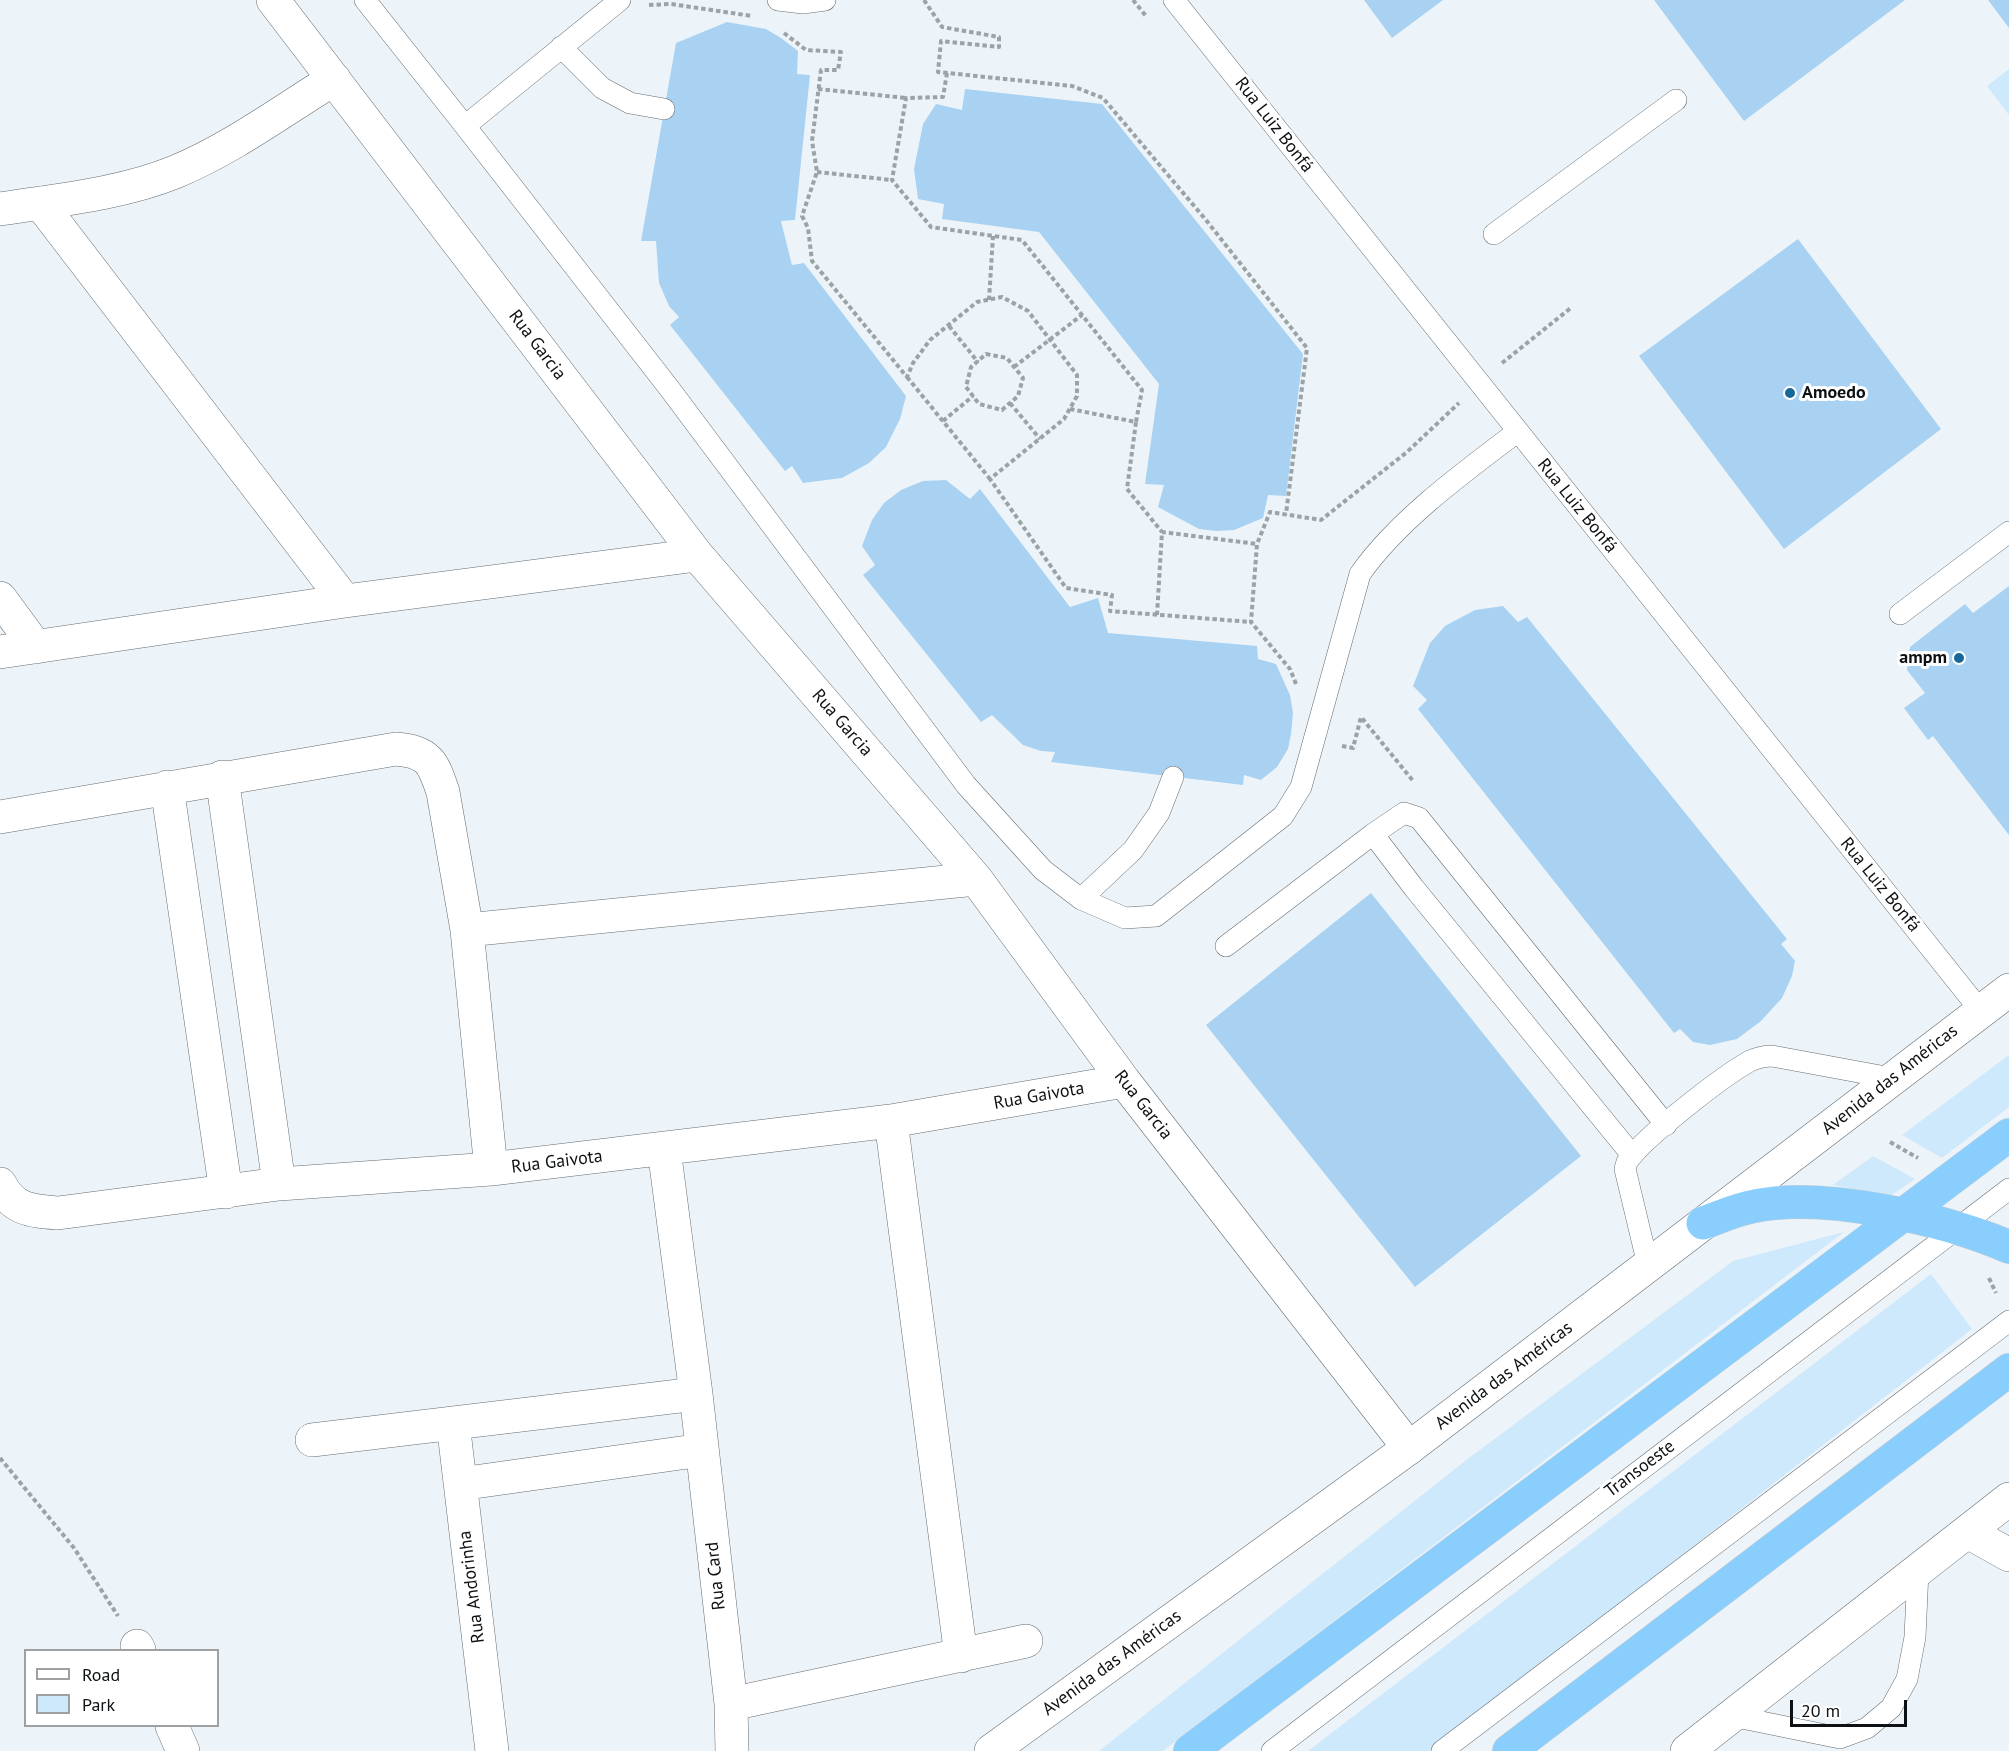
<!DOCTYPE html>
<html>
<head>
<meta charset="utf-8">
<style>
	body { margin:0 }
	#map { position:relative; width:2009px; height:1751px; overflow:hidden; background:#ecf4f9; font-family:"PT Sans",sans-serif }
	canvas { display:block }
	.legend { position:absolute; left:24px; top:1649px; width:195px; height:78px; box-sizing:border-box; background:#fff; border:2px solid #9fa0a1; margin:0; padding:8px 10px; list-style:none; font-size:18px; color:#0e1113 }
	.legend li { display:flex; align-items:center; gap:12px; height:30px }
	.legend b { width:30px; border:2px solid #9fa0a1 }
	.scale { position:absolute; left:1790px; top:1700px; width:117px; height:27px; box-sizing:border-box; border:3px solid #0e1113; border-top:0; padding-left:8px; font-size:18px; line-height:21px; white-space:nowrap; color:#0e1113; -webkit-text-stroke:4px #fff; paint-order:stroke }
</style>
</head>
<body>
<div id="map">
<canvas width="2009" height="1751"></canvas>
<ul class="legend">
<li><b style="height:8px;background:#fff"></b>Road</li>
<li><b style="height:16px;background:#cee8fc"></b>Park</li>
</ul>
<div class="scale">20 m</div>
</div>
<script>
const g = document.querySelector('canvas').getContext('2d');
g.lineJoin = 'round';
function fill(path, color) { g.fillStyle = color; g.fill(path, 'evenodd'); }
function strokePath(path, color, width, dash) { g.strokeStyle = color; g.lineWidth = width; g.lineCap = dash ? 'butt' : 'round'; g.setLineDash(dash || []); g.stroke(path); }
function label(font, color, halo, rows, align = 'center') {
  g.font = font + ' "PT Sans",sans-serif'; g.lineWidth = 6; g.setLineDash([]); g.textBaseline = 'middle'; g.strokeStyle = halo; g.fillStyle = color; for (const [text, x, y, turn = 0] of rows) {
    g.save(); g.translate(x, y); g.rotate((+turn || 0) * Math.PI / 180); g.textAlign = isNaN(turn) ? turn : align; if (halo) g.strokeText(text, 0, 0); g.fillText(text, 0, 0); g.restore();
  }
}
fill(new Path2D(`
	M2009,69V115L1987,86Z
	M2009,1055V1107L1942,1158L1902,1135Z
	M1873,1156L1915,1179L1890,1196L1833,1185Z
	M1844,1232L1163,1751H1099L1465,1461L1733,1261Z
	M1931,1274L1972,1329L1430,1751H1308Z`), '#cee8fc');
fill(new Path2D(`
	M1364,0H1443L1392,38Z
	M1654,0H1905L1744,121Z
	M1988,0H2009V28Z
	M727,22L766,29L781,38L798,51L797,74L810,75L795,220L781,221L792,265L804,263L906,396L900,419L886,447L869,463L842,478L803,483L792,466L785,471L670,325L679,317L669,306L659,283L656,241H641L676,43Z
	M965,89L1102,104L1303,354L1286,496L1268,495L1263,518L1234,530L1217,531L1199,529L1158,507L1164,485L1145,484L1159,384L1039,232L942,219L944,204L918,199L914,169L923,124L936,104L962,110Z
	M1798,239L1941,429L1784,549L1639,356Z
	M946,480L970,499L980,489L1070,607L1098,598L1108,633L1257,646L1258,659L1276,664L1290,695L1293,713L1291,734L1288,749L1277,767L1261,780L1244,775L1243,785L1051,762L1055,752L1041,751L1023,745L992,715L981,722L863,575L875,565L862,546L872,520L884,503L901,490L923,481Z
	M2009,586V835L1933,736L1928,740L1904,708L1925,693L1907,670L1910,647L1965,604L1973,613Z
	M1503,606L1518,622L1527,617L1787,939L1781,944L1795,961L1792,976L1782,998L1761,1021L1737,1039L1710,1045L1693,1042L1680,1029L1674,1033L1418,709L1427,700L1413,686L1430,643L1445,626L1475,610Z
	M1371,893L1581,1156L1415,1287L1206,1025Z`), '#a9d2f2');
const service = new Path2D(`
	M365,0L465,126
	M620,0L465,126L669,388L966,785L1043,870L1081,899L1125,918L1156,916L1283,816L1301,787L1360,574C1398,520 1464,472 1517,432
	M778,0L803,3L825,0
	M1174,0L1980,1010
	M561,47L602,88L630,103L664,109
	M1494,234L1676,100
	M1900,614L2009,532
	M1081,899L1133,850L1159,813L1173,777
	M1226,946L1373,834
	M1632,1155L1414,888L1373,834L1404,813L1419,818L1666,1125
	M1648,1265L1625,1169L1627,1162C1644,1137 1723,1076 1750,1061C1757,1058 1764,1056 1772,1056L1891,1078
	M1732,1716L1840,1738L1867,1728L1891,1708L1907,1679L1915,1637L1918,1571
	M1272,1751L2009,1189
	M1442,1751L2009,1321`);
const minor = new Path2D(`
	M273,0L697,555L976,879L1124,1081L1409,1448
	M40,203L345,601
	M0,209C58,200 121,194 175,172C231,149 282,111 334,79
	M0,598L36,647
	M0,652L345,601L697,555
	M222,777L279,1184
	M167,787L226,1192
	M0,817L396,749C429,752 433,762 443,792L467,930L491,1169
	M467,930L976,879
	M891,1121L961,1656
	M664,1149L696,1394L731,1704L1026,1641
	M0,1184C13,1210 31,1211 58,1213L279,1184L491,1169L891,1121L1124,1081
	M453,1423L492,1751
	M312,1440L696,1394
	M460,1484L702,1450
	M137,1646L139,1650
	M731,1704L732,1751
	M172,1726L183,1751`);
const tertiary = new Path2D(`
	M1968,1532L2009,1555`);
const secondary = new Path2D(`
	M991,1751L1409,1448L2009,990
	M1687,1751L2009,1499`);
const trunk = new Path2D(`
	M1703,1223C1720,1217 1737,1209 1755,1206C1824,1192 1945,1219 2009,1247
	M1190,1751L2009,1135
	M1509,1751L2009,1370`);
strokePath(service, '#666c71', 22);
strokePath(minor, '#666c71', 34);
strokePath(tertiary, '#666c71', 34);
strokePath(secondary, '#666c71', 34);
strokePath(trunk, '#cfcfd0', 34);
strokePath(new Path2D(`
	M924,0L942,27L999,37V47L941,41L938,72L1072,86L1103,98L1206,220L1307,348L1286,514
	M1133,0L1146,16
	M649,5L671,4L752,16
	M784,33L806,50L841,52L838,70H821L812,141L817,172L802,216L808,228L812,261L907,377L913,363L930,340L977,302L1002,297L1028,311L1077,375V396L1064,419L990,479L1066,588L1112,595L1110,611L1251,622
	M947,73L943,97L906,98L892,180L931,227L1022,240L1142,390L1136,422
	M818,89L906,98
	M817,172L892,180
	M989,300L993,236
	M949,326L978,362
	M986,354L1007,358L1023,378L1018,396L1002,410L979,404L966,387L971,367Z
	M1502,363L1572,307
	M1014,367L1082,315
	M907,377L990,479
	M1010,403L1040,439
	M1070,409L1136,422L1127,489L1162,532
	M943,421L973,396
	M1157,615L1162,532L1257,544
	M1296,684L1290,669L1251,622L1257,544L1270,512L1321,520L1407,452L1459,403
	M1342,746L1353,748L1361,717L1414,782
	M1890,1142L1918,1158
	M1989,1278L1996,1293
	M0,1458L74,1548L118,1616`), '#9ca3a6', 4, [4.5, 3]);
strokePath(service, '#fff', 21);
strokePath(minor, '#fff', 33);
strokePath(tertiary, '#fff', 33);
strokePath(secondary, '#fff', 33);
strokePath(trunk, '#8acefe', 33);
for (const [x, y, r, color] of [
	[1790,393,6,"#166899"],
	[1959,658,6,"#166899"]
]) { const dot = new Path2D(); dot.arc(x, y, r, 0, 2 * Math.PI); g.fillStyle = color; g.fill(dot); strokePath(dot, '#fff', 2); }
label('18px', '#0e1113', '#fff', [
	["Rua Luiz Bonfá",1274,125,52],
	["Rua Garcia",537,345,53],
	["Rua Luiz Bonfá",1577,506,51],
	["Rua Garcia",842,723,49],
	["Rua Luiz Bonfá",1880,885,51],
	["Avenida das Américas",1890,1080,-38],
	["Rua Gaivota",1039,1096,-10],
	["Rua Garcia",1143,1105,52],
	["Rua Gaivota",557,1162,-7],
	["Avenida das Américas",1504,1376,-37],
	["Transoeste",1640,1469,-37],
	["Rua Card",716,1576,-96],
	["Rua Andorinha",472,1587,-97],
	["Avenida das Américas",1112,1663,-36]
]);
label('bold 18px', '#0e1113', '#fff', [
	["Amoedo",1802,393],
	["ampm",1947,658,"right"]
], 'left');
</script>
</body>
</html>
